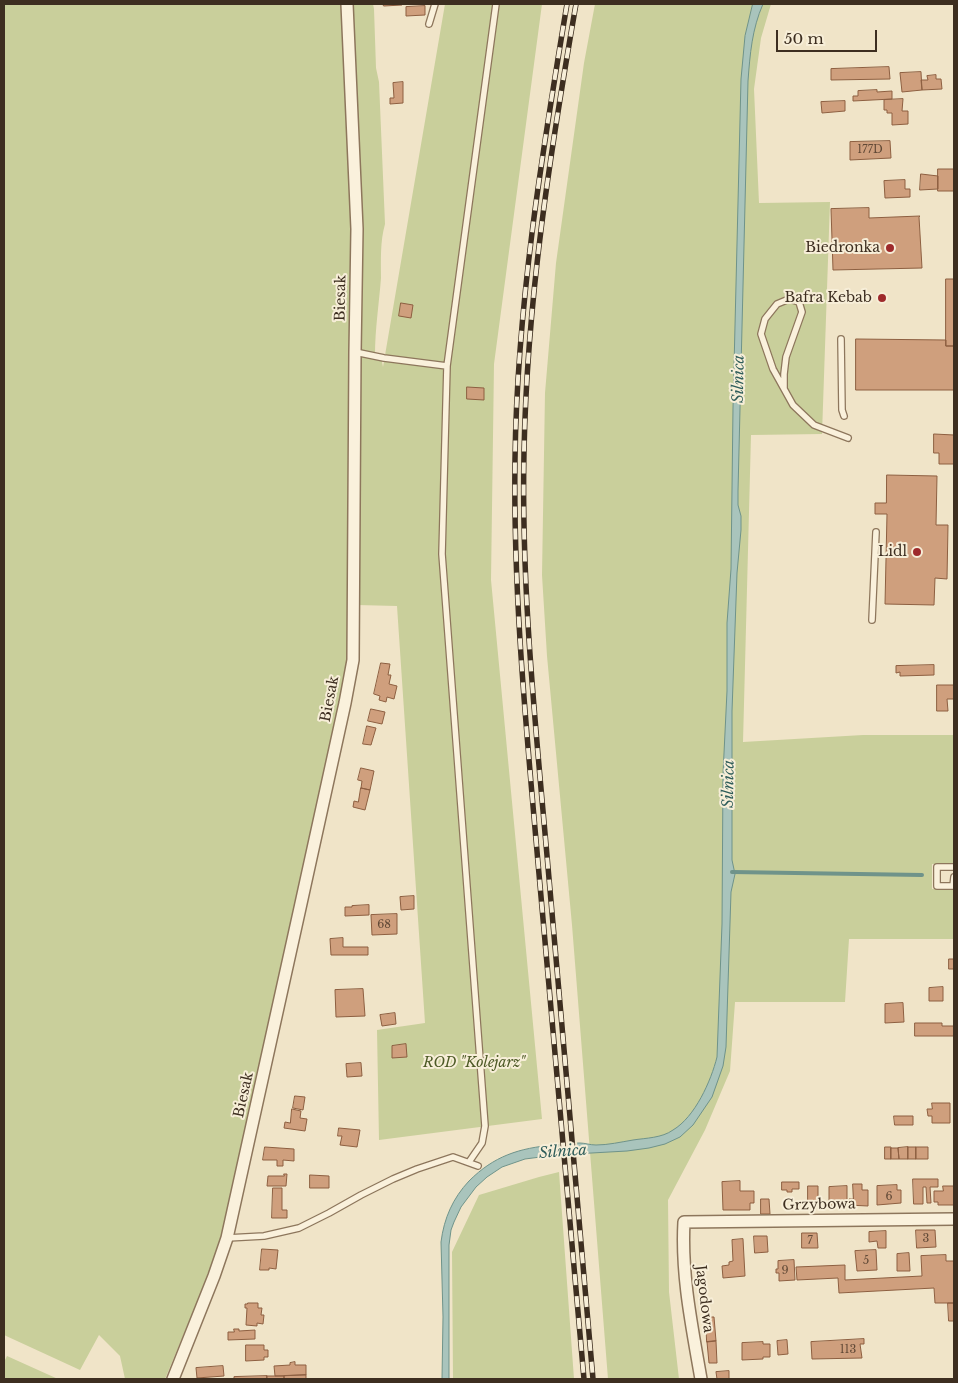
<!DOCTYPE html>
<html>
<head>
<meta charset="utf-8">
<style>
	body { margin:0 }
	#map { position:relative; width:958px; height:1383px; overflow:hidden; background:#f0e4c8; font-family:"Libre Baskerville",serif }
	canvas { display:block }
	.frame { position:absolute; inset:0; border:5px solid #3d2e20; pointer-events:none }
	.scale { position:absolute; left:776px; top:30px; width:101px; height:22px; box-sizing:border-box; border:2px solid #3d2e20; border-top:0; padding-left:6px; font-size:15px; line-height:18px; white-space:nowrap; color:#3d2e20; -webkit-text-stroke:4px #f7eed8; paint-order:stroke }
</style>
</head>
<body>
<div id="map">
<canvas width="958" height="1383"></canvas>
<div class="frame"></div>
<div class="scale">50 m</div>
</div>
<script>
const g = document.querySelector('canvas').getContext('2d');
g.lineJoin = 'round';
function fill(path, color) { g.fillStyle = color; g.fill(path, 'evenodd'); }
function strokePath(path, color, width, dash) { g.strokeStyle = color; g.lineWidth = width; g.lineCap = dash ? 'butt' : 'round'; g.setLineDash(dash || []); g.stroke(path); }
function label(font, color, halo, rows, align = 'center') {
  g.font = font + ' "Libre Baskerville",serif'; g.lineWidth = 4; g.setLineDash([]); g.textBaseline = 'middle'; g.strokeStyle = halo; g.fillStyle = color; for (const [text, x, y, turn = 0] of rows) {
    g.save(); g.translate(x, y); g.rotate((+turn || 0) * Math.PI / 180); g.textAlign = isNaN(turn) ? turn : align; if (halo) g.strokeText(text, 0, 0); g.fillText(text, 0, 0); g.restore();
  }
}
fill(new Path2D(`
	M4,4H342L358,371L352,4H373L374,9L376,68L379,82L385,224C380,242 381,259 381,278C379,304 375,329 375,356L381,357L383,367L445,4H542L494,364L491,580L542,1119L379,1140L377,1030L425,1023L397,606L357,605L349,659L313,831L256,1078L223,1233L210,1271L165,1379H125L120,1356L99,1335L80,1370L4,1335Z
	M595,4H771L761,38L754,89L759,203L830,202L822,434L751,435L743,742L863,735H954V865L932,864V889L954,890V939H849L845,1002H735L730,1071L705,1130L668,1200L669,1292L679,1379H608L572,925L547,656L542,575L545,393L556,263L584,63Z
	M559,1172L574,1379H453L452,1252L479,1195L539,1177Z
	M7,1356L58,1379H4V1362Z`), '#c9cf9b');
const water = new Path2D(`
	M753,4H763C752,29 750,54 748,81L738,491V505L741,516V530L737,573L732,711V860L735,874L731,892L726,1047L723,1066L712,1097L693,1125L680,1137L665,1144L649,1148L627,1151L556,1155L525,1159L502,1167L487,1177L476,1187L461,1207L454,1222L451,1230L449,1245V1379H442L443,1317L441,1242C444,1218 453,1198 469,1181C494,1156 519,1148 554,1145C563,1144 572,1143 580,1143C585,1143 590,1145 596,1145C608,1145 621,1142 633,1140C646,1138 662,1138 673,1130C695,1117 711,1081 717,1057L722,924L723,774L727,691V623L731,569L733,408L741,79L745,36Z`);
fill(water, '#a9c4bc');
strokePath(water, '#6f938a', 1);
fill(new Path2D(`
	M577,1141L578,1157L560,1158L559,1142Z`), '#f0e4c8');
strokePath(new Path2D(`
	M732,872L922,875`), '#6f938a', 4);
const building = new Path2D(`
	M383,4H401L402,5L384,6Z
	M425,6V15L406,16V7Z
	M889,67L890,79L831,80V69Z
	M921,72L922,90L902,92L900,73Z
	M936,75V79H941L942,89L922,90L921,80H928L927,76Z
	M403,82V103L390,104V98H394L393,83Z
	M877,90V92L892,91V99L853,101V96H858V91Z
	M903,99L902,111H908V124L892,125V113H887V110H884V100Z
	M845,101V111L822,113L821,102Z
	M890,141L891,158L850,160V142Z
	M938,169H954V191H938Z
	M921,174L938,176V189L920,190Z
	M905,180V189H910V197L885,198L884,181Z
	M869,208V218L920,216L919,217L922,268L833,270L831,209Z
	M946,279H954V346H946Z
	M401,303L413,305L411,318L399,316Z
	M856,339L946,340V346H954V390H856Z
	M467,387L484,388V400L467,399Z
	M934,434L954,435V464H939V453H934Z
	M887,475L937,476L936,525H948L947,579L935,578L934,605L885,604L887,514H875V503H886Z
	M381,663L390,664L388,675H391L389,684L397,686L394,699L387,697L386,702L379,700L380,696L374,694Z
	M934,665V675L900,676V672L896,673V666Z
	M937,685H954V699H947L948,711H937Z
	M371,709L385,712L382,724L368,721Z
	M367,726L376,728L371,745L363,744Z
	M361,768L374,771L370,790L361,788L362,781L358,780Z
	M361,788L370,790L365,810L353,807L354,801L358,802Z
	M414,896V909L401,910L400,897Z
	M369,905V915L345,916V907H352V906Z
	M397,914V934L372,935L371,915Z
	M343,938V947H368V955H331L330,939Z
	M949,959H954V969H949Z
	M943,987V1001H929V988Z
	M363,989L365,1016L336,1017L335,990Z
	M903,1003L904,1022L885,1023V1004Z
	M395,1013L396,1024L382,1026L380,1015Z
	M915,1023H942V1026H954V1036H915Z
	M406,1044L407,1057L392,1058V1046Z
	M361,1063L362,1076L347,1077L346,1064Z
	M295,1096L305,1097L303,1110L293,1108Z
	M932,1103H950V1123H932V1116H928L927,1109H932Z
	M292,1109L301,1111L300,1118L307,1119L305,1131L284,1128L285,1122L290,1123Z
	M894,1116H913V1125H895Z
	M339,1128L360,1130L357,1147L340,1145L342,1136H338Z
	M265,1147L294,1149V1161L283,1160V1166H277V1160H263Z
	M885,1147H891V1159H885Z
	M908,1147V1159H899L898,1148Z
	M908,1147H916V1159H908Z
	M916,1147H928V1159H916Z
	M891,1148H898L899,1159H891Z
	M284,1174H287L286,1186H267L268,1176H284Z
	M310,1175L329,1176V1188H310Z
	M913,1179H938V1187H930L931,1203H927L926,1187H923V1204H914Z
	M740,1181V1191H754V1203H750V1210H723L722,1182Z
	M782,1182H799V1189H792V1192H787V1190H782Z
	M853,1184H862V1190H868V1206L848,1205L849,1199H853Z
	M897,1185V1190H901V1203L877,1205V1186Z
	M808,1186H818V1203H808Z
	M847,1186V1205H829V1187Z
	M943,1186H954V1205H938V1202H934V1191H943Z
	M273,1188H282V1210H287V1218H272Z
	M761,1199H769L770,1214H761Z
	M916,1230H935L936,1247L917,1248Z
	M886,1231V1248H878L877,1241L869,1242V1232Z
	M802,1233H817L818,1248H802Z
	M754,1236H767L768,1252L755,1253Z
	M743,1239L745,1276L723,1278L722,1266L729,1265V1262L733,1261L732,1240Z
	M262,1249L278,1250L276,1269L269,1268V1270H260Z
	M876,1250L877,1270L857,1271L855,1251Z
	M909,1253L910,1271H897V1254Z
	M946,1255V1261H954V1303H935L934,1288L839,1293L838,1278L797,1280L796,1267L845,1265V1280L922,1276L921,1256Z
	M794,1260L795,1280L779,1281V1273H776V1269H778V1261Z
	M248,1303H258V1308H262L261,1315H264L263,1324L257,1323V1326L246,1325L247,1308H245V1304H247Z
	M948,1303H954V1321H949Z
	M706,1317H714L716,1341L707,1342Z
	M234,1329H239V1331L255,1330V1339L228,1340V1332H234Z
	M864,1339V1344H860L862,1358L812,1359L811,1342Z
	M787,1340L788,1354L778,1355L777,1341Z
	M716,1341L717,1363H709L707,1342Z
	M763,1342V1344H770V1357H763V1359L742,1360V1343Z
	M246,1345H264V1350H268V1357H264V1360L246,1361Z
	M295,1362V1365H306V1375L275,1376L274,1366L290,1365V1363Z
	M223,1366L224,1376L197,1378L196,1368Z
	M729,1371V1379H717L716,1372Z
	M306,1375V1379H284V1376Z
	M267,1376H284V1379H267Z
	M267,1376V1379H234V1377Z`);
fill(building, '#cf9f7d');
strokePath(building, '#8d5f41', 1);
const service = new Path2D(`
	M429,24L435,4
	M841,339L842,410L844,416
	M355,352L384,358L447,366L496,4
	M447,366L442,554L485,1126L482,1143L469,1162
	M784,388V374L786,357L802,312L799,302L789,299L777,304L765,319L761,334L773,369L793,405L814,425L848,438
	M872,620L876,532
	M954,867H937V886H953L954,877
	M227,1238L264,1236L299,1228L329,1213L361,1195L393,1179L417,1169L453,1157L478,1166`);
const minor = new Path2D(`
	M173,1379L214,1276L227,1238L300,908L345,703L353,660L355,352L357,229L347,4
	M701,1379C692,1327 681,1275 684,1222L954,1219`);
strokePath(service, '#8d765c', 8);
strokePath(minor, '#8d765c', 14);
strokePath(service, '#faf1dc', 5.5);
strokePath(minor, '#faf1dc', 11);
const rail = new Path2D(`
	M567,4C542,154 517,305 515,459C513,598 527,736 539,874C554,1043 569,1211 584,1379
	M576,4C550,154 527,299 524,452C521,591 536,729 548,867C563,1038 578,1209 593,1379`);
strokePath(rail, '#3d2e20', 5.5);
strokePath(rail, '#f7eed8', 4, [11]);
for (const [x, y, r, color] of [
	[890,248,5,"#9e2a2b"],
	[882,298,5,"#9e2a2b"],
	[917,552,5,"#9e2a2b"]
]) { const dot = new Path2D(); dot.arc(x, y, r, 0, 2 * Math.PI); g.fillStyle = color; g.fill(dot); strokePath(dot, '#f7eed8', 2); }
label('11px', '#624a37', null, [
	["177D",870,150],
	["68",384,925],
	["6",889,1197],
	["3",926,1239],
	["7",810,1241],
	["5",866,1261],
	["9",785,1271],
	["113",848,1350]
]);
label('14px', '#3d2e20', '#f7eed8', [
	["Biedronka",880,248],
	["Bafra Kebab",872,298],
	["Lidl",907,552]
], 'right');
label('14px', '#3d2e20', '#f7eed8', [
	["Biesak",341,298,-89],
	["Biesak",330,699,-79],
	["Biesak",244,1095,-77],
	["Grzybowa",819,1205,-1],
	["Jagodowa",704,1299,83]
]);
label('italic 14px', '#4d5a26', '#f7eed8', [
	["ROD \"Kolejarz\"",474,1063]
]);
label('italic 15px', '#2f5d5a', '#f7eed8', [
	["Silnica",739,379,-89],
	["Silnica",729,784,-89],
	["Silnica",563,1152,-4]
]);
</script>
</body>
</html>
